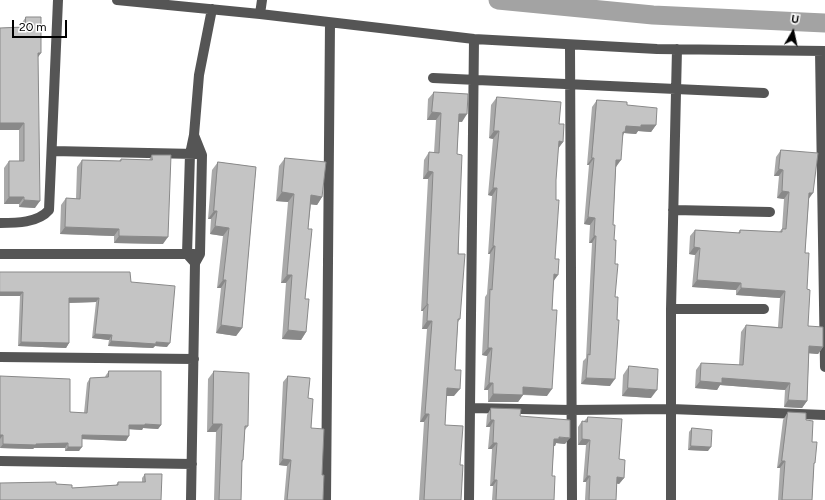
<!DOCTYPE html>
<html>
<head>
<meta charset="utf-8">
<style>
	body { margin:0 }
	#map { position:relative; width:825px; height:500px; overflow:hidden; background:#fff; font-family:Figtree,sans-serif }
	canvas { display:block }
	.north { position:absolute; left:773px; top:12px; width:40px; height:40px; -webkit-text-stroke:3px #fff; paint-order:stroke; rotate:9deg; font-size:11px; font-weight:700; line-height:16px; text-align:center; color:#000 }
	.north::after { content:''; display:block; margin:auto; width:14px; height:18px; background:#000; clip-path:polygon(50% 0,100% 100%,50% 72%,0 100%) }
	.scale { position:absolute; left:12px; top:20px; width:55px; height:18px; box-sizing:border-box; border:2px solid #000; border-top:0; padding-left:5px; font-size:12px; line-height:14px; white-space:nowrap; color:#000; -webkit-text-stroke:3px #fff; paint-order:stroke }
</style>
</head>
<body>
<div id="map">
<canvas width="825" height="500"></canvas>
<div class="north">U</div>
<div class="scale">20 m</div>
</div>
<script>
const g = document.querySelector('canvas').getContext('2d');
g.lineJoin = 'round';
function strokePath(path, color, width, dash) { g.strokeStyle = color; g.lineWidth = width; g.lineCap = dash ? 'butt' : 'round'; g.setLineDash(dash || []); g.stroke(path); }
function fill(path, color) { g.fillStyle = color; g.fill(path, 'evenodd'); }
strokePath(new Path2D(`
	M498,0L653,15L825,23`), '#a3a3a3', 19);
strokePath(new Path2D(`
	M117,0L260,14L474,39L657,49L825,51
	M260,14L262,0
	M570,45L572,500
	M820,51L825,367
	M433,78L764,93
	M52,151L196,154
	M673,210L770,212
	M0,223C16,223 38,223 49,210L58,0
	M0,254H194
	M195,263L187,254L190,154L194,135L199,75L212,9
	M671,309H764
	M0,357L194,359
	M470,408L571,410L671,409L825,415
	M0,461L192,464
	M191,500L195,263L200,254L202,155L194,135
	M326,500L330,23
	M469,500L474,39
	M671,500V309L677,49`), '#555', 10);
fill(new Path2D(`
	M26,17L38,57L35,208L19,207V204H4V168L9,161H19V130H0V28L21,27V24Z
	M434,92L462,122H459L457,154L460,319L458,322L455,370L454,396H446L445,425L460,465L461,500H419L424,422H420L427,329H422L423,311H421L428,179H423L424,160L429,152L434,153L436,120H427L428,99Z
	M497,97L559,124L563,142L558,148L556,180L555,259L547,396L523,395L518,402H488V390H484L487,356L482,355L485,297L487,294L490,254H488L492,196L488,195L493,139L489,138L491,105Z
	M597,100L627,105L656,125L651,132L638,131L636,134L624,133L623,136L616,167L613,225L614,240L615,264L610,386L581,384L583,361L586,358L592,243H589L590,225L584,224L589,165H587L592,107Z
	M781,150L809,199L805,253L808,326L823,347L818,354L809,353L807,401L802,408L784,407L785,390L720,385L717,390L695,388L696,370L701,363L739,365L741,332L746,325L778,327L780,298L736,295V290L692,287L695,255L689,254L690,236L695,230L738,233L740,230L779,232L782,229L784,199L777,198L779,176H774L776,157Z
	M152,155L163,244L114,243V236L60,234L61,205L66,198L76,199L77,167L82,160L119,161L121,159L149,160Z
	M285,158L322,197L317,205L311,204L308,229L305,299L306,332L301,340L282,339L286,283H281L288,202L276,201L279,166Z
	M218,162L256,167L242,328L236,336L216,333L221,288H217L223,236L210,234L211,219H208L212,170Z
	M0,272L131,282L167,347L155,346L153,348L108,346L109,340L92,338L96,302L69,303V343L66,348L18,346L20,296H0Z
	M629,366L651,398L622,396L623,375Z
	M109,371L161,425L158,429L143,428L142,430L129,429L126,441L82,439L79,451H65V448H34L33,449L0,448V376L70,412L84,413L87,383L90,378L105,377L106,375Z
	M214,371L248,426L245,430L243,460L242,463L241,500H214L216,432H207L208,379Z
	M288,376L308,398L311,428L322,475L323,500H284L287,466L279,465L283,382Z
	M491,408L520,416L565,444L556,443L555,446H554L552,476L554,500H492L493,486H490L492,449H488L490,427H486L487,415Z
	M788,412L806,420L812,442L814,466L812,500H778L780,468H777L783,420Z
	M588,417L619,459L624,478L619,484L617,483L616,500H585L586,482H583L586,445H578V427L582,421H584Z
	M692,428L708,451L688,450L689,432Z
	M145,474L161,500H0L56,484L72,488L116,485L118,482H142V478Z`), '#a9a9a9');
fill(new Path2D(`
	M38,53H41L36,60Z
	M432,112L441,113L436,120H427Z
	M459,114H467L462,122L454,121Z
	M0,123H24L19,130H0Z
	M641,125H656L651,132L638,131L636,134L624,133L620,139L626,126Z
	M494,131H499L493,139L489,138Z
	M559,141L563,142L558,149Z
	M592,158H594L589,165H587Z
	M616,160H621L616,167Z
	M779,169L783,170L779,176H774Z
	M428,171L433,172L428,179H423Z
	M493,188H497L492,196L488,195Z
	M782,191L789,192L784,199L777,198Z
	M282,192L294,194L288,202L276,201Z
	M809,193H813L808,200Z
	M311,195L322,197L317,205L306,204Z
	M9,197H24L19,204H4Z
	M24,200L40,201L35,208L19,207Z
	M214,211H217L211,219H208Z
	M588,217L595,218L590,225L584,224Z
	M215,226L229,228L223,236L210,234Z
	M65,227L119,229L114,236L60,234Z
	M119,236L168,237L163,244L114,243Z
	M594,236H596L592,243H589Z
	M493,246H495L490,254H488Z
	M694,247L700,248L695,255L689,254Z
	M554,274L558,275L553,282Z
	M287,275H292L286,283H281Z
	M223,280H226L221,288H217Z
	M697,280L741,283L736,290L692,287Z
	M741,288L785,291L780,298L736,295Z
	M0,292H23L20,296H0Z
	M69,298H99L96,302L66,303Z
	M427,304H428L423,311H421Z
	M427,321H432L427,329H422Z
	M221,325L242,328L236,336L216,333Z
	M288,330L306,332L301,340L282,339Z
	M95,334L112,335L109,340L92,338Z
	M111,341L156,342L170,343L167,347L155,346L153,348L108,346Z
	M21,342L69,343L66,348L18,346Z
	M809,346L823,347L818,354L804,353Z
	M488,348H492L487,356L482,355Z
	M586,378L615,379L610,386L581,384Z
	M722,378L790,383L785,390L720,385L717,390L695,388L700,381Z
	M489,383H493L488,390H484Z
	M523,387L552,389L547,396L518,394Z
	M447,388L460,389L454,396H442Z
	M628,388L657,390L651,398L622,396Z
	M493,394L523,395L518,402H488Z
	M788,400L807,401L802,408L784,407Z
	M425,414H429L424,422H420Z
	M491,420H494L490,427H486Z
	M145,424L161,425L158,429L143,428L142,430L126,429L129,425Z
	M213,424H222L216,432H207Z
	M0,435H3L0,439Z
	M82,435L129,436L126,441L79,439Z
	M559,437L570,438L565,444L556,443L555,446L550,445L554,439Z
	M582,439L590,440L586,445H578Z
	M68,443L65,448H34L33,449L0,448L3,444Z
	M493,443H497L492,449H488Z
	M691,446L711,447L708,451L688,450Z
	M68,447H82L79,451H65Z
	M283,459L291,460L287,466L279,465Z
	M782,461H785L780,468H777Z
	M587,476H590L586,482H583Z
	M617,477L624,478L619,484L613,483Z
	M494,480H497L493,486H490Z`), '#898989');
const building = new Path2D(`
	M26,17H41V53H38L40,201L24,200V197H9V161H24V123H0V28L25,27Z
	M434,92L468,94L467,114H459L457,154L462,155L458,254H465L460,319H458L455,370H461L460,389L447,388L445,425L463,426L460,465H463L461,500H424L429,414H425L432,321H427L428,304H427L433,172L428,171L429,152L439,153L441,113L432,112Z
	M497,97L561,102L559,124H564L563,142L559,141L556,180V200H559L555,259H559L558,275L554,274L552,310H557L552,389L523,387V395L493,394V383H489L492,348H488L490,289L492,290L495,246H493L497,188H493L499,131H494Z
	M597,100L627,102V105L657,108L656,125H641V127L626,126L625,132H623L621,160H616L613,225H615L614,240H616L615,264H618L615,297H618L617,320H619L615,379L586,378L588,354L590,355L596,236H594L595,218L588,217L594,158H592Z
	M781,150L818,153L813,193H809L805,253H809L807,289L810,290L808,326L823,327V347L809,346L807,401L788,400L790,383L722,378V383L700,381L701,363L743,365L746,325L782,328L785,291L741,288V283L697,280L700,248L694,247L695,230L740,233V230L782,232V229H786L789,192L782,191L783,170L779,169Z
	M152,155H171L168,237L119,236V229L65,227L66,198L80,199L82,160L121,161V159L152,160Z
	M285,158L326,162L322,197L311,195L308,229H312L305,299H309L306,332L288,330L292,275H287L294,194L282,192Z
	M218,162L256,167L242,328L221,325L226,280H223L229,228L215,226L217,211H214Z
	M0,272H130L131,282L175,286L170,343L156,342V344L111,341L112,335L95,334L99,298H69V343L21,342L23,292H0Z
	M629,366L658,369L657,390L628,388Z
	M109,371H161V425L145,424V425H129V436L82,435V447H68V443L36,444V445L3,444V435H0V376L70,379V412L87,413L90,378L108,377Z
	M214,371L249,373L248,426H245L243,460H242L241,500H219L222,424H213Z
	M288,376L310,378L308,398L313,399L311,428L324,429L322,475H324L323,500H287L291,460L283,459Z
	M491,408L521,409L520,416L570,420V438L559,437V439H554L552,476H555L554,500H496L497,480H494L497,443H493L494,420H491Z
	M788,412L806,413V420L813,421L812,442H817L815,463H814L812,500H782L785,461H782Z
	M588,417L622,419L619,459L625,460L624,478L617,477L616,500H589L590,476H587L590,440L582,439V421L587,422Z
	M692,428L712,430L711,447L691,446Z
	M145,474H162L161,500H0V483L56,482V484L72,485V488L118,485V482H145Z`);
fill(building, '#c4c4c4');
strokePath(building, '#898989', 1);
</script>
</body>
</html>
